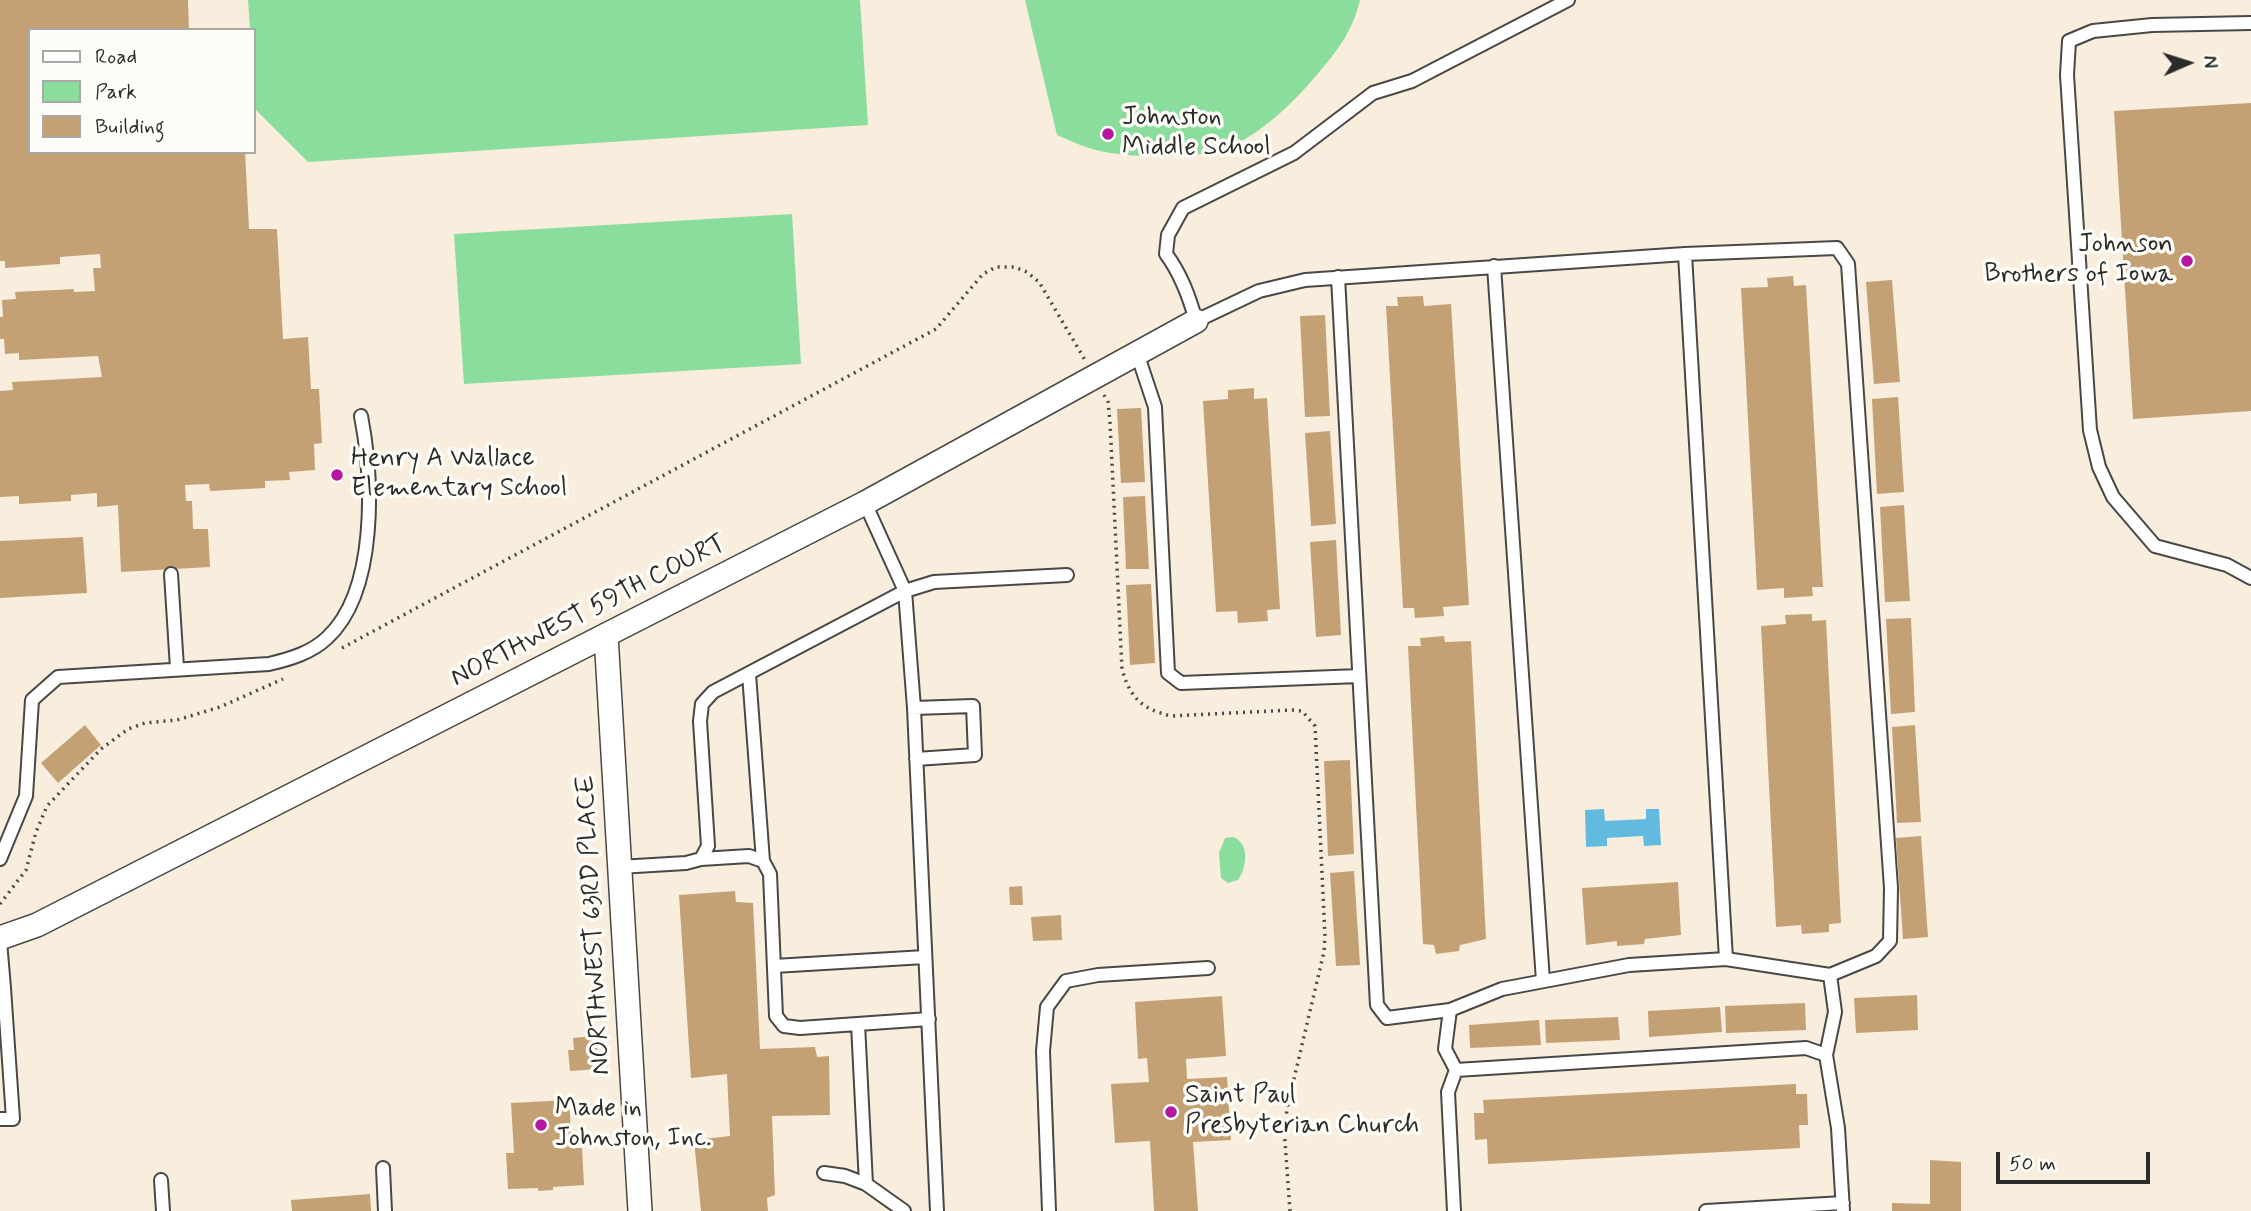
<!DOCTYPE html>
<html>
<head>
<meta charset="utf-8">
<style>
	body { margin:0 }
	#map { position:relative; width:2251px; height:1211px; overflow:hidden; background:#f9eddd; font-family:Mynerve,sans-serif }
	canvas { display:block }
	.legend { position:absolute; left:28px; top:28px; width:228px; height:126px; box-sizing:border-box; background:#fdfcf7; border:2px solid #a9a8a5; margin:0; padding:9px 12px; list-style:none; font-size:21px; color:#2b2b2b }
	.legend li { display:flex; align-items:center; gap:14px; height:35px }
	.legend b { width:35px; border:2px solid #a9a8a5 }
	.north { position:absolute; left:2153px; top:28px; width:70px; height:70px; -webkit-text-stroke:5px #fdfcf7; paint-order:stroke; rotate:87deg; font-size:19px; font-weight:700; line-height:28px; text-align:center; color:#2b2b2b }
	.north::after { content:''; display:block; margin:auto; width:24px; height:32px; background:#2b2b2b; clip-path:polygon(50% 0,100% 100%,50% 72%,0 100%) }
	.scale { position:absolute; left:1996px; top:1152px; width:154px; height:32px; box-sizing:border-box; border:4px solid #2b2b2b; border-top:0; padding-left:9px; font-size:21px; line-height:24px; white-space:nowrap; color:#2b2b2b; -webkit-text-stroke:5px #fdfcf7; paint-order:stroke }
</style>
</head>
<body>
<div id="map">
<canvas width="2251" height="1211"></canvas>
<ul class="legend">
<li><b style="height:9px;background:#fff"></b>Road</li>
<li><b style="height:19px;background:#8bdd9d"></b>Park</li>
<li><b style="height:19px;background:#c4a175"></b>Building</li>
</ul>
<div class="north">N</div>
<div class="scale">50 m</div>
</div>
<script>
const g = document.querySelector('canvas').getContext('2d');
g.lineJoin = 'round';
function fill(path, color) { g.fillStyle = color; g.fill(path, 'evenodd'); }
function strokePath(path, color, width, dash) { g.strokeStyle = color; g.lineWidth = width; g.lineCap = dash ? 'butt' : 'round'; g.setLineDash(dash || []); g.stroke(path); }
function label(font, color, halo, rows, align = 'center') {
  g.font = font + ' Mynerve,sans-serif'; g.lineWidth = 7; g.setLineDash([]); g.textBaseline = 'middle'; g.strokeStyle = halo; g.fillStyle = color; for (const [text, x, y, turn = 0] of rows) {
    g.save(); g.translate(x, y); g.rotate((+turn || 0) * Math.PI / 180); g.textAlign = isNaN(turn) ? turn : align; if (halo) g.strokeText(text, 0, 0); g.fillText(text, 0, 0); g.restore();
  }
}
fill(new Path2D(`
	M248,0H860L868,125L308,162L256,110L254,30H250Z
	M1025,0H1360C1352,33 1337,51 1315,77C1292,104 1262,133 1229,147C1199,160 1127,158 1096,150C1083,147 1069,140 1057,135Z
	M792,214L801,364L464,384L454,234Z
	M1233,837C1250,843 1247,868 1238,880L1228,883L1221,878L1219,853L1225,838Z`), '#8bdd9d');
fill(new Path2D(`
	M1604,809L1605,821L1646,819V809H1659L1661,845L1644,846L1643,836L1607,838V846L1586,847L1585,810Z`), '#62bbdf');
fill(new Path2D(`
	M0,0H188L189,30H30V152H245L249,229H277L283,339L308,337L311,389H319L322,443L314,444L315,470L289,472L290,480L265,481V488L210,491L209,484L185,485L186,501H192L193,529H208L210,567L121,572L118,505L97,507V493L71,495V501L19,504V496L0,497V391L13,390L12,382L102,377L98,356L19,360V353L5,354L4,339H0V317H3L2,300L16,299L15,292L74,289V292L95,291L93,268H101L100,254L60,257V264L5,268V261H0Z
	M2251,103V411L2133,419L2114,111Z
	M1793,276L1794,286L1806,285L1823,587H1812L1813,596L1784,598V588L1757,590L1741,288L1768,287L1767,278Z
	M1892,280L1900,382L1874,384L1866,282Z
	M1423,296L1424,306L1451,304L1469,605L1443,607L1444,616L1415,618L1414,608H1403L1386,306H1398L1397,297Z
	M1325,315L1330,416L1305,417L1300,316Z
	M1254,388V399L1267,398L1280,609L1267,610L1268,621L1238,623L1237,611L1216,612L1203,401L1228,399V390Z
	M1898,397L1904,492L1877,494L1872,399Z
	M1141,408L1145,482L1121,483L1117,409Z
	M1330,431L1336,524L1311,526L1305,433Z
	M1145,496L1149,569H1126L1123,497Z
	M1904,505L1910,601L1885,602L1880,507Z
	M83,537L87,593L0,598V541Z
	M1336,540L1341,635L1316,637L1310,542Z
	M1151,584L1155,663L1130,665L1126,585Z
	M1812,614V621L1826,620L1841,923L1829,924V932L1802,934L1801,925L1776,927L1761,626L1786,624L1785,615Z
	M1911,618L1915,712L1891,714L1886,619Z
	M1444,636L1445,642L1471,641L1486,939L1460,945L1459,951L1436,954L1434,945L1423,944L1408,646H1421L1420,638Z
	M85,725L101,745L58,783L41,763Z
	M1915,725L1921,822L1897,823L1892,727Z
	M1350,760L1354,854L1328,856L1324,761Z
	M1921,836L1928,937L1903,939L1896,838Z
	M1354,871L1360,965L1336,966L1330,873Z
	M1678,882L1681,935L1645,939L1644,944L1617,946V941L1586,945L1582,888Z
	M1022,886L1023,905H1010L1009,887Z
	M735,891L736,902L753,903L760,1049L815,1047L817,1057L829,1056L830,1115L772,1116L775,1195L767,1198L768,1211H701L694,1140L730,1136L727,1074L691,1078L679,895Z
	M1061,915L1062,940L1033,941L1031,917Z
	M1917,995L1918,1030L1856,1033L1854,998Z
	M1222,996L1226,1056L1186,1059L1187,1079L1227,1077L1231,1140L1193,1142L1198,1211H1154L1150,1141L1115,1143L1111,1084L1149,1082L1147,1058L1138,1059L1135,1002Z
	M1805,1003L1806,1030L1726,1033L1725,1006Z
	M1720,1007L1722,1032L1649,1037L1648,1011Z
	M1618,1017L1620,1040L1546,1043L1545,1020Z
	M1539,1020L1541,1045L1470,1048L1469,1025Z
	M593,1036L594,1048H597L599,1069L570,1071L568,1050H574L573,1038Z
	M1796,1084V1094H1807L1808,1125H1799L1800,1148L1488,1164L1487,1139L1475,1140L1474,1113H1484L1483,1100Z
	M569,1100L572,1148H582L584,1185L553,1187V1190L538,1191V1188L508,1189L506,1153H514L511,1103Z
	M1930,1160L1961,1162V1211H1892V1203L1930,1204Z
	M370,1194L371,1211H292L291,1200Z`), '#c4a175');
const lane = new Path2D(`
	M1568,0L1412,81L1373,93L1294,153L1183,208L1168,235L1166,254C1181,274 1189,296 1196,321L1259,291L1305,280L1685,254L1726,959
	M2251,23L2152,25L2093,31L2069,41L2067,75L2090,430L2099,467L2113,497L2155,546L2227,565L2251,578
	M1685,254L1837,248L1848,264L1891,888L1890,941L1876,956L1830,975
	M1494,266L1543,981
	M1338,277L1377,1005L1387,1018L1450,1010
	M1137,353L1155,407L1168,673L1181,683L1359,676
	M865,503L905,591L914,708L937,1211
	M171,574L177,668
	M749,674L763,861
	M914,708L973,706L975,755L916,759
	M0,859L26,796L32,700L58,677L269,664C290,659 311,653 327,638C378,591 373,478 361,416
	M701,859L749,856L763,861L770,874L776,1016L784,1026L800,1028L929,1019
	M619,867L686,863L701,859L708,846L700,721L702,704L713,692L905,591L934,582L1067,575
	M0,941L4,988H0
	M774,966L925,957
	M858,1024L866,1184L904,1211
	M1456,1070L1445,1049L1450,1010L1502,989L1629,965L1726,959L1830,975L1835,1012L1826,1055
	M0,1119H13L4,988
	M383,1168L385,1211
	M824,1173L845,1176L866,1184
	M161,1180L163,1211
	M1049,1211L1043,1051L1047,1007L1066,981L1098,975L1208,968
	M1454,1211L1448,1092L1456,1070L1806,1048L1826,1055L1838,1128L1843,1211
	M1706,1211L1843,1203`);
const street = new Path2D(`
	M606,635L640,1211
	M0,938L37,925L865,503L1196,321`);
strokePath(lane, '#4a4846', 16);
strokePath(street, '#4a4846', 26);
strokePath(new Path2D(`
	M1104,395L1108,402L1110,422L1122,669C1130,698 1142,709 1171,716L1292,710L1302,711L1315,726L1325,936L1324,952L1288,1104L1284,1128L1290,1211
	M342,648L936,329L983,274L996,267H1014L1027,272L1039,282L1085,360
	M0,904L26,870L36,832L47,806L101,749L128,729L145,723L177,720L220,707L283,679`), '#4a4846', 3.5, [2, 5]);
strokePath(lane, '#fff', 12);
strokePath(street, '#fff', 23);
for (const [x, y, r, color] of [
	[1108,134,7,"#b5179e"],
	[2187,261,7,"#b5179e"],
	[337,475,7,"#b5179e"],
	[1171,1112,7,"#b5179e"],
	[541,1125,7,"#b5179e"]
]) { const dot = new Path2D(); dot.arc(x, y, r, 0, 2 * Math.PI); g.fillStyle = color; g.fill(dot); strokePath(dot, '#fdfcf7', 2.5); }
label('26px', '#2b2b2b', '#fdfcf7', [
	["Johnston",1122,119],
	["Middle School",1122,149],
	["Johnson",2173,246,"right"],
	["Brothers of Iowa",2173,276,"right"],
	["Henry A Wallace",351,460],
	["Elementary School",351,490],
	["Saint Paul",1185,1097],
	["Presbyterian Church",1185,1127],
	["Made in",555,1110],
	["Johnston, Inc.",555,1140]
], 'left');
label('26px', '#2b2b2b', '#fdfcf7', [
	["NORTHWEST 59TH COURT",589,612,-27],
	["NORTHWEST 63RD PLACE",595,925,-93]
]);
</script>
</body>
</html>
